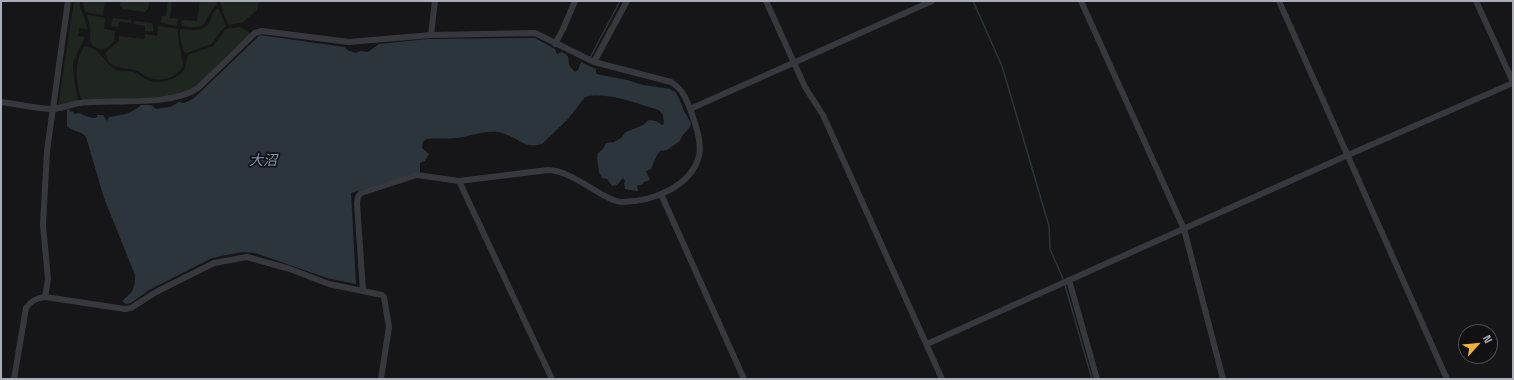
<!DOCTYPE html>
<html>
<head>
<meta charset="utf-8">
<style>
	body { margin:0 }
	#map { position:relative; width:1514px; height:380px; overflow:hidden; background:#161618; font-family:"Space Grotesk",sans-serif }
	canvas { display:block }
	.frame { position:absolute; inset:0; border:2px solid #a8adb8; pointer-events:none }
	.north { position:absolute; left:1458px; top:324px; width:40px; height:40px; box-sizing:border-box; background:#111113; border:1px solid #4d4f55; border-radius:50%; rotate:63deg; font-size:11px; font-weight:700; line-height:16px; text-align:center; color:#a8adb8 }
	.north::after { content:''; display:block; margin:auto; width:14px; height:18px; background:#f2b134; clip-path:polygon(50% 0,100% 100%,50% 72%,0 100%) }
</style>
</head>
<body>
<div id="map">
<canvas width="1514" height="380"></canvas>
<div class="frame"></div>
<div class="north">N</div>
</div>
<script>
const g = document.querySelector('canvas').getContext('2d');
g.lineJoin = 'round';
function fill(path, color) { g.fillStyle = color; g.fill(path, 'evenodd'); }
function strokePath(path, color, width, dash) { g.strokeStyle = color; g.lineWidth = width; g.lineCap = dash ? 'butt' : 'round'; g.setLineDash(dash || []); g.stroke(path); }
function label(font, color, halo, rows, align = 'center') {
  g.font = font + ' "Space Grotesk","Noto Sans JP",sans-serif'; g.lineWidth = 3.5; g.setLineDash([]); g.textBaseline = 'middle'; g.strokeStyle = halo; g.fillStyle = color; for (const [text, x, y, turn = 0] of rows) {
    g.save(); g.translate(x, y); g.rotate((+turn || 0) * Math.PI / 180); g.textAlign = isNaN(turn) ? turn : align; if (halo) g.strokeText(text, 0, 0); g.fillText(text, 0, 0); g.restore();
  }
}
fill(new Path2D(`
	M74,1H80V7L87,26V29L79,28L78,36L85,37L73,62L74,80L78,99L76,101L58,106Z
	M83,1H105L103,15L85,12Z
	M121,1H149L148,10H146V12L122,9V7L120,6Z
	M168,1H172L170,18L178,19L177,26L161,23L162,16H166Z
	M195,1H216L217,4C201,20 212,31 182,26V20L197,21L200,2Z
	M220,1H259L257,10L243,22L229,25L224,15Z
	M218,8L226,26L219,33L214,41L211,44L187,53L184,52L180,37V29C190,30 205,33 210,21C212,16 212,12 218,8Z
	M87,15L105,18L104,29L115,31L114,41L108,47L101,50C87,44 91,41 90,29C90,24 88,20 87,15Z
	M113,18L131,20V23L119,22L118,27L111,26Z
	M134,21L152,23L153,26V31H145V26L134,24Z
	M158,26L178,29V37L183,64C180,78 160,83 147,77C144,76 141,72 137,71C126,66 106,71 106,52L119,41V36L144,39L145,34L157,36Z
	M240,27L250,33L249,36L225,57L196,87L164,98L83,101L81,99C76,80 73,62 85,46C101,49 103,61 113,68C119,73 127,70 134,72C139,74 142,78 147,80C158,85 179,80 185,68C186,65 186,61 187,57L190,54L213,46L226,29Z`), '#1e261f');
fill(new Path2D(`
	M260,35L344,47L349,51L356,53L361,51L368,52L379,44L428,39L535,38L555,49L557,54L562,52L568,56L569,65L575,72L578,70L581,62L596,69V74L627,80L643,85L670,89L675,92L679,98L684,111L691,123L690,127L682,136L680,141L667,150L660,151L657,155L651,169L646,171L650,180L644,182L643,184L637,186L638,191H637L625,189L624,183L625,181L623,178L617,185L612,186L607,179L602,178L599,172L597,158L598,153L603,149L606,143L614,142L621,138L626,132L643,125L649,120L656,121L662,125L664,124L663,115L659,110C638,104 607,91 585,97L568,119L542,144C524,149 520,139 505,134C489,128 473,136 457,138C447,139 436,138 426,139L423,142L422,148L429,154L425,161L420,163V172L351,193L356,284L327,278L255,253L242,252L212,258L149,290L131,303L126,304L122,301C133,292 135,289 135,275L104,198L86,137C81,130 72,132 67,126V110L69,109L70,112L72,111L75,114L80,113C84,116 91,118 96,118L98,115H103L107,121L109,117C119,116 134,113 141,105H151L156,109L170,107L179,102L184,103L193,99Z`), '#2c353c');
strokePath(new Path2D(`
	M973,1L1002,66L1049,226L1050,249L1064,281
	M590,58L620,1
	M1065,285L1092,379`), '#2c353c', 1.5);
strokePath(new Path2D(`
	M766,1L805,87L823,115L942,379
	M1081,1L1184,229L1223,379
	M1279,1L1447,379
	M1476,1L1513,82
	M431,35L435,1
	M555,44L563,29L575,1
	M594,62L627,1
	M1,102C17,104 34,108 50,109C57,110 71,104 80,103C113,99 170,107 198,88L255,33L262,31L349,42L431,35L535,33L594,62L671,82C683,89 687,101 692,114C696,126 702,143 699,156C691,187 651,202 622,202C615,202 609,198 603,195C587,186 565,170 548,170L459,181L417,175L361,193L358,197L357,203L363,291
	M690,109L932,1
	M459,181L552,379
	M661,194L744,379
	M1069,280L1097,379
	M45,297L48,279L43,225L47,151L68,1
	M927,344L1348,155L1513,83
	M14,379L26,308C31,301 36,298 45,297L125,309L131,308L156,292L214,263L247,257L290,269L329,284L382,295L384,297L389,327L381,379`), '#37383d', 6);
label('italic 14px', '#7f9bb3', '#111113', [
	["大沼",263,161]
]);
</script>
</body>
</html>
